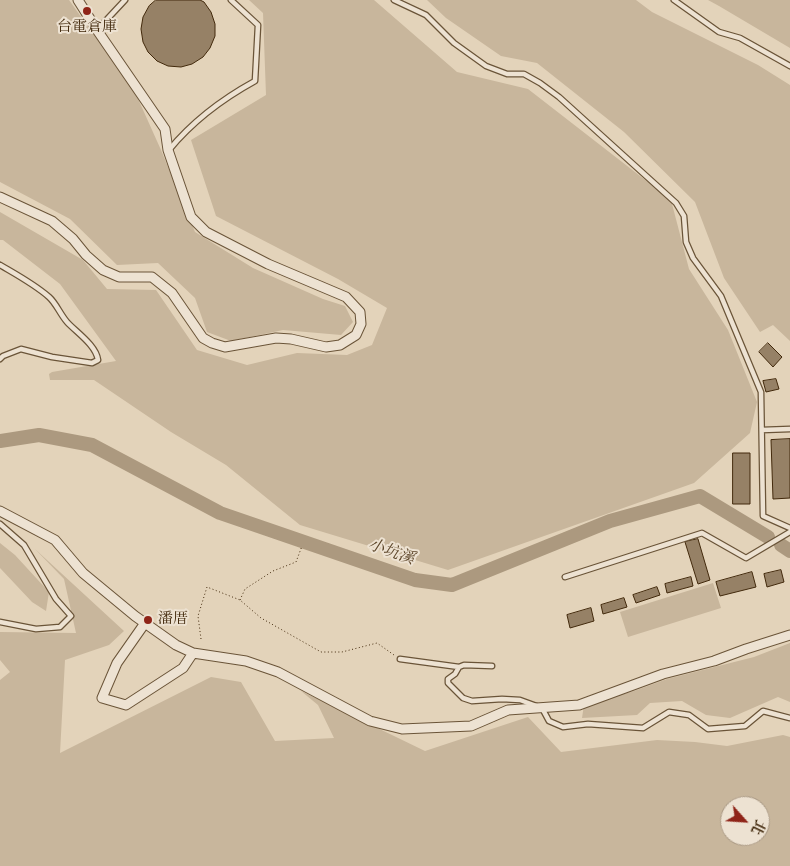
<!DOCTYPE html>
<html>
<head>
<meta charset="utf-8">
<style>
	body { margin:0 }
	#map { position:relative; width:790px; height:866px; overflow:hidden; background:#e3d3ba; font-family:"IM FELL English","Noto Serif TC",serif }
	canvas { display:block }
	.north { position:absolute; left:720px; top:796px; width:50px; height:50px; box-sizing:border-box; background:#ede2d2; border:1px solid #a99883; border-radius:50%; rotate:116deg; font-size:14px; font-weight:700; line-height:20px; text-align:center; color:#42290c }
	.north::after { content:''; display:block; margin:auto; width:18px; height:22px; background:#8f2418; clip-path:polygon(50% 0,100% 100%,50% 72%,0 100%) }
</style>
</head>
<body>
<div id="map">
<canvas width="790" height="866"></canvas>
<div class="north">北</div>
</div>
<script>
const g = document.querySelector('canvas').getContext('2d');
g.lineJoin = 'round';
function fill(path, color) { g.fillStyle = color; g.fill(path, 'evenodd'); }
function strokePath(path, color, width, dash) { g.strokeStyle = color; g.lineWidth = width; g.lineCap = dash ? 'butt' : 'round'; g.setLineDash(dash || []); g.stroke(path); }
function label(font, color, halo, rows, align = 'center') {
  g.font = font + ' "IM FELL English","Noto Serif TC",serif'; g.lineWidth = 4; g.setLineDash([]); g.textBaseline = 'middle'; g.strokeStyle = halo; g.fillStyle = color; for (const [text, x, y, turn = 0] of rows) {
    g.save(); g.translate(x, y); g.rotate((+turn || 0) * Math.PI / 180); g.textAlign = isNaN(turn) ? turn : align; if (halo) g.strokeText(text, 0, 0); g.fillText(text, 0, 0); g.restore();
  }
}
fill(new Path2D(`
	M0,0H69L135,92L161,150L195,232L253,268L323,299L345,306L353,322L341,335L283,330L231,341L207,332L195,298L158,263L117,265L70,219L0,182Z
	M249,0H374L457,72L528,89L671,200L689,269L728,330L757,402L750,433L694,483L448,570L300,525L226,465L171,432L94,380H50L49,374L52,372L116,361L60,284L3,240H0V212L83,260L107,289L156,290L197,350L247,365L297,353L347,355L372,345L387,308L338,279L216,216L191,140L266,95L263,13Z
	M427,0H636L652,12L758,65L790,85V341L773,325L760,332L724,278L695,202L624,132L537,63L501,56L446,18Z
	M708,0H790V48L719,6Z
	M0,543L15,555L49,592L46,611L32,602L0,568Z
	M35,549L124,631L109,645L65,660L60,753L211,677L241,682L275,741L334,738L318,705L301,691L425,751L528,717L561,752L657,740L695,742L727,746L783,735L790,737V866H0V680L10,672L0,660V632L76,633L64,579ZM730,806H760V836H730Z
	M713,583L721,608L628,637L620,612Z
	M790,643V702L778,697L730,718L706,715L682,701L650,703L637,715L582,718L584,705L634,691L667,679L754,657Z`), '#c8b69c');
strokePath(new Path2D(`
	M0,441L39,435L92,445L220,513L415,580L452,585L610,521L700,496L768,537
	M781,545L790,551`), '#ac997f', 14);
const building = new Path2D(`
	M156,0H200L204,2L211,12L215,24V36L210,48L203,57L192,64L181,67L168,66L157,61L148,52L143,42L141,29L143,17L149,6Z
	M768,343L782,357L773,367L759,352Z
	M776,379L779,389L766,392L763,381Z
	M790,439V498L773,499L771,440Z
	M733,453H750V504H733Z
	M698,539L710,580L698,584L685,542Z
	M781,570L784,582L767,587L764,574Z
	M752,572L756,587L720,596L716,582Z
	M691,577L693,586L667,593L665,584Z
	M657,587L660,595L636,603L633,595Z
	M624,598L627,607L603,614L601,605Z
	M591,608L594,621L570,628L567,615Z`);
fill(building, '#968166');
strokePath(building, '#42290c', 1);
const service = new Path2D(`
	M394,0L426,15L454,43L486,66L507,74H524L540,83L559,97L676,203L684,216L686,242L693,258L721,296L761,392L763,516L790,528
	M674,0L719,32L740,38L790,66
	M97,30L125,0
	M169,150C192,122 224,98 255,81L258,25L231,0
	M0,265C17,275 34,284 49,297C56,303 60,314 67,322C76,332 96,345 98,360L92,363L52,357L21,349L3,356L0,359
	M762,430L790,429
	M0,524L24,545L56,599L71,616L60,627L36,629L0,622
	M565,577L702,533L746,558L790,532
	M400,659L459,667L455,674L448,679V683L463,698L472,701L502,699L520,700L542,708L549,721L563,727L588,724L643,728L669,712L689,715L708,729L745,726L763,711L790,718
	M459,667L464,665L492,666`);
const minor = new Path2D(`
	M0,197L52,221L73,239L86,255L103,270L119,277H152L172,293L203,338L212,343L225,347L276,338L291,339L326,347L340,345L356,335L361,324L360,312L346,297L268,264L206,232L191,217L168,150L165,129L97,30L78,0
	M0,511L55,540L83,573L135,616L176,645L193,653L246,661L278,672L370,721L402,729L471,726L508,710L579,705L663,674L714,661L746,649L790,635
	M145,623L117,663L102,698L126,705L183,668L193,653`);
strokePath(service, '#6a5438', 7);
strokePath(minor, '#6a5438', 11);
strokePath(new Path2D(`
	M240,600L245,589L273,571L296,562L302,546
	M201,639L198,616L207,587L240,600L261,618L321,652H342L377,643L394,655`), '#42290c', 1, [1, 2.5]);
strokePath(service, '#ede2d2', 4.5);
strokePath(minor, '#ede2d2', 9);
for (const [x, y, r, color] of [
	[87,11,5,"#8f2418"],
	[148,620,5,"#8f2418"]
]) { const dot = new Path2D(); dot.arc(x, y, r, 0, 2 * Math.PI); g.fillStyle = color; g.fill(dot); strokePath(dot, '#ede2d2', 2); }
label('15px', '#42290c', '#ede2d2', [
	["台電倉庫",87,28],
	["潘厝",158,620,"left"]
]);
label('italic 16px', '#5c4529', '#ede2d2', [
	["小坑溪",391,553,19]
]);
</script>
</body>
</html>
